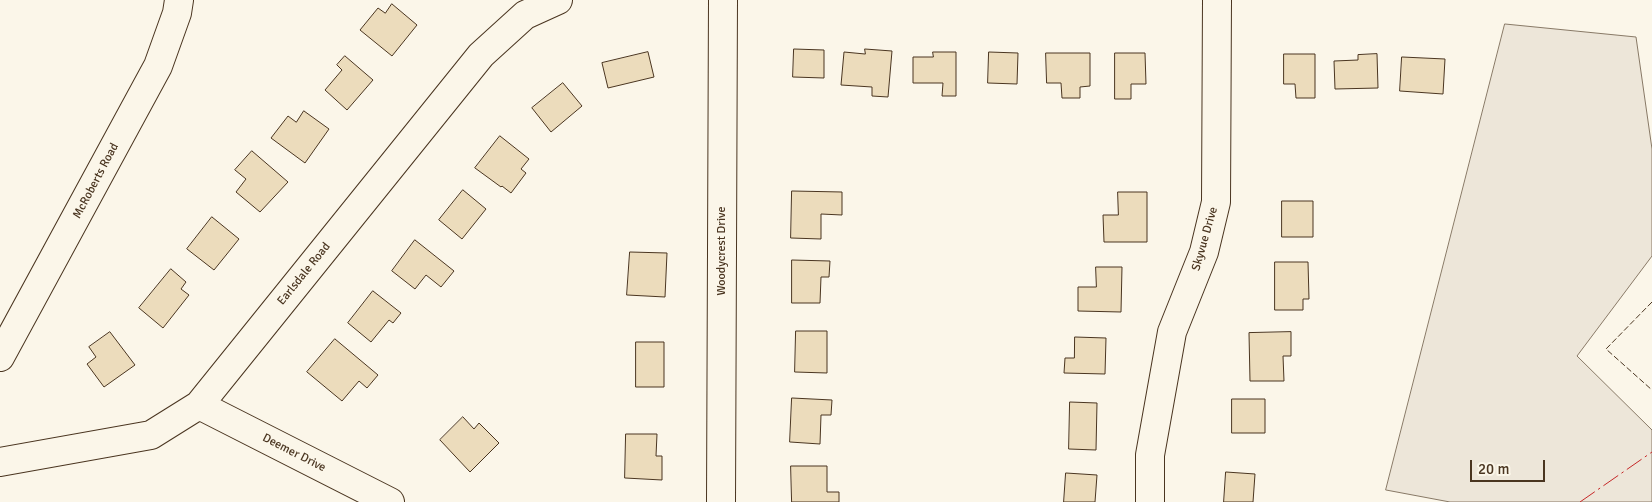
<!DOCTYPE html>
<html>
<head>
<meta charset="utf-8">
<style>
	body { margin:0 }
	#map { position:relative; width:1652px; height:502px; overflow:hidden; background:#fbf6e9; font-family:Signika,sans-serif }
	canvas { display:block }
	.scale { position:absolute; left:1470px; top:460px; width:75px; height:22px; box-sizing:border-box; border:2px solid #4a3520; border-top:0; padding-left:6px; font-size:15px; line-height:18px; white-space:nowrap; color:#4a3520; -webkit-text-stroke:4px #fbf6e9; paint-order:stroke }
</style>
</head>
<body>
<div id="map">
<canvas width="1652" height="502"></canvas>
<div class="scale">20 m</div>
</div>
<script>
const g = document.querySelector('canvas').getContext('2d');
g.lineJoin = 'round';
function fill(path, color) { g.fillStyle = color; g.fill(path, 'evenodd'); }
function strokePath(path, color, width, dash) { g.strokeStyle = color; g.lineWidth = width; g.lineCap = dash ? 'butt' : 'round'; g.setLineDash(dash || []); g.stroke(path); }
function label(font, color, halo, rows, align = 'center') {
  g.font = font + ' Signika,sans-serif'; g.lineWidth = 4; g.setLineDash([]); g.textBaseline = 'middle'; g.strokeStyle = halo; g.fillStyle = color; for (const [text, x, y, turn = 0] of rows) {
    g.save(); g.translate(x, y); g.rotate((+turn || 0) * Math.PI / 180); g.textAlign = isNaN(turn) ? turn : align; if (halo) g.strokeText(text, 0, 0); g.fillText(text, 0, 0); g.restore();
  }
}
const green = new Path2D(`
	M1505,24L1636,37L1652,149V256L1577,356L1652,430V502H1450L1386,490Z`);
fill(green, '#ede6d9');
strokePath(green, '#887966', 1);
const building = new Path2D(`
	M392,4L417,25L392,56L360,30L378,8L385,13Z
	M794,49L824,50V78L793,77Z
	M865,49L892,51L888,97L872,96V87L841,85L844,52L865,54Z
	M648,52L654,77L608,88L602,63Z
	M933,52H956V96H942L943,83H913V57H933Z
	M989,52L1018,53L1017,84L988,83Z
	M1046,53H1090V86L1080,87V98H1062L1061,83H1047Z
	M1115,53H1145L1146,84H1131V99H1115Z
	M1284,54H1315V98H1296L1295,84H1284Z
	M1377,54L1378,88L1335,89L1334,61L1358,60V55Z
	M345,56L373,80L347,110L325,90L342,70L337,65Z
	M1402,57L1445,59L1443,94L1400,91Z
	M563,83L582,106L551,132L532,108Z
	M304,111L329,129L305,163L271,138L288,116L296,122Z
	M500,136L529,159L521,169L526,173L511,193L502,186L501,187L475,168Z
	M252,151L288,182L260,212L236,192L246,179L235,170Z
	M463,190L486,209L462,239L439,220Z
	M792,191L842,192V215L821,214V239L791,238Z
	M1118,192H1147V242H1104L1103,215H1118Z
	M1282,201H1313V237H1282Z
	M212,217L239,239L214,270L187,249Z
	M415,240L454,271L441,287L426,275L415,289L392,271Z
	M630,252L667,253L665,297L627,295Z
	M792,260L830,261L829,277H821L820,303H792Z
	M1275,262H1308L1309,299H1303V310H1275Z
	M1096,267H1122L1121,312L1078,311V287H1096Z
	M171,269L186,282L181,289L189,295L163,328L139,308Z
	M373,291L401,313L393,323L389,320L371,342L348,323Z
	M796,331H827V373L795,372Z
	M110,332L135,365L104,387L87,364L96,357L89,347Z
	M1291,332V356H1283L1284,381H1250L1249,333Z
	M1075,337L1106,338L1105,374L1064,373L1065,358H1074Z
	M335,339L378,375L367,388L359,381L342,401L307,372Z
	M636,342H664V387H636Z
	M792,398L832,400L831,415H821L820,444L790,442Z
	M1232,399H1265V433H1232Z
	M1070,402L1097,403L1096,450L1069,449Z
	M463,417L474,429L479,423L499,443L470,472L440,440Z
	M626,434H657L656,456H662V480L625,478Z
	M791,466H827V492H839V502H792Z
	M1226,472L1255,474L1253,502H1224Z
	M1066,473L1097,475L1095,502H1064Z`);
fill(building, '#ecdcbc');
strokePath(building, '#4a3520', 1);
const minor = new Path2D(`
	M0,357L158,66L177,13L179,0
	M199,405L390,502
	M0,462L151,435L199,405L481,55L525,15L558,0
	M721,502L723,0
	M1150,502V455L1172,332L1204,252L1216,202L1217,0`);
strokePath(minor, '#4a3520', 30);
strokePath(minor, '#fbf6e9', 28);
strokePath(new Path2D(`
	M1652,302L1606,349L1652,390`), '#4a3520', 1, [6, 2.5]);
strokePath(new Path2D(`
	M1580,502L1652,452`), '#c62828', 1, [18, 4, 2.5, 4]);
label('12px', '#4a3520', '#fbf6e9', [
	["McRoberts Road",96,181,-62],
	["Skyvue Drive",1205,239,-74],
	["Woodycrest Drive",722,251,-90],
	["Earlsdale Road",304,274,-51],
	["Deemer Drive",294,453,27]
]);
</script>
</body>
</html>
